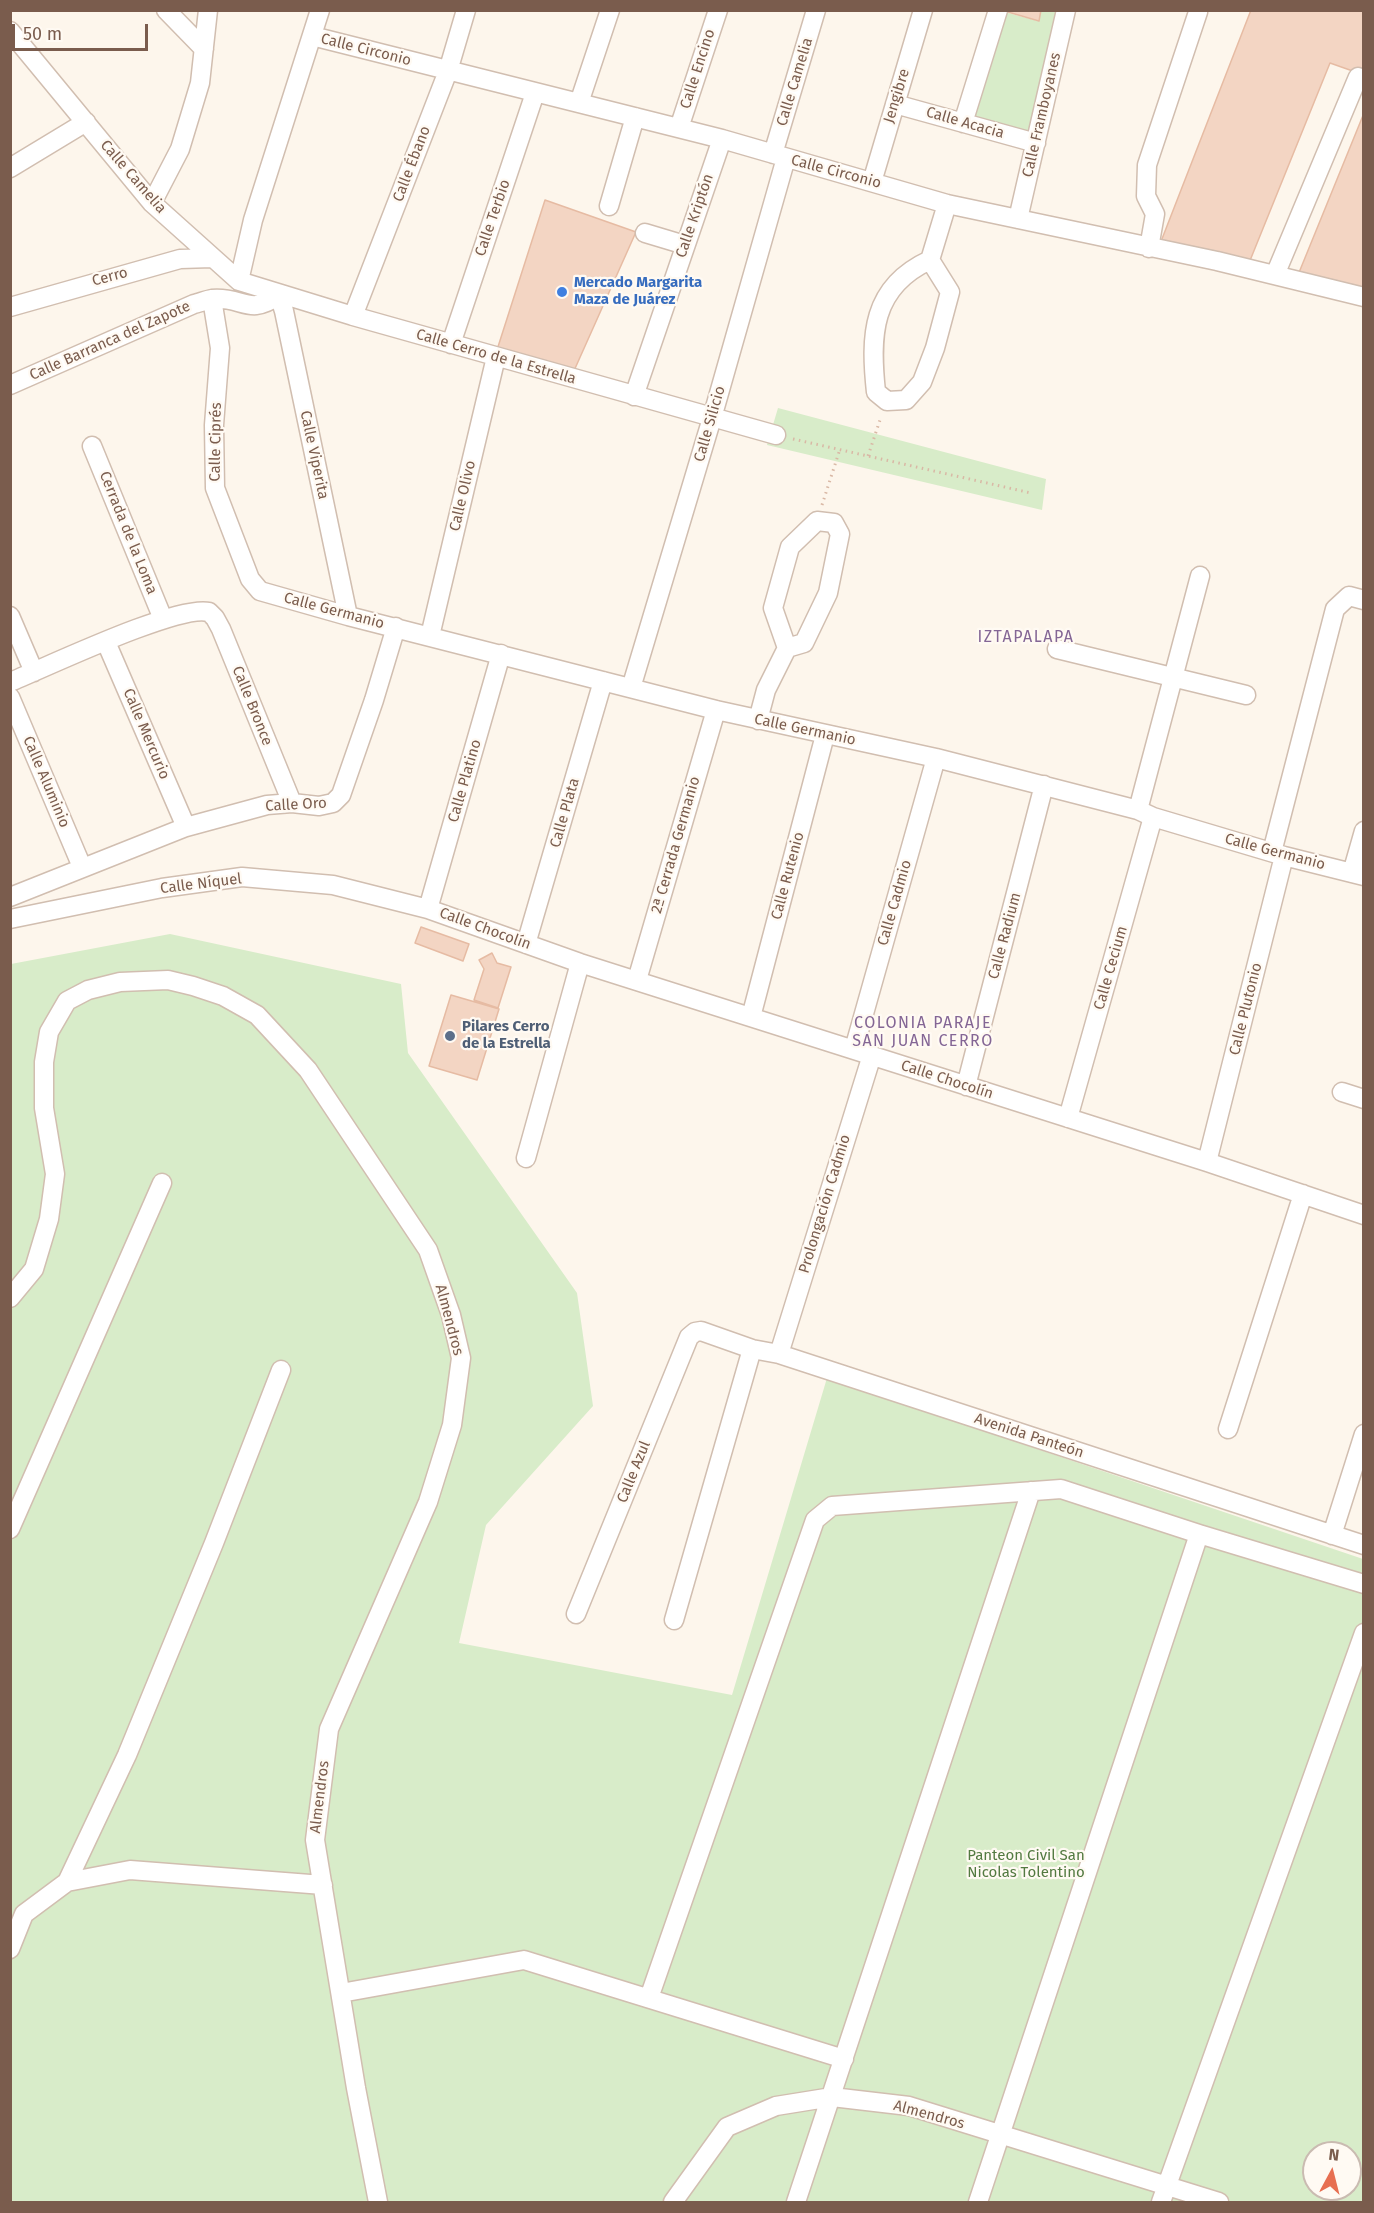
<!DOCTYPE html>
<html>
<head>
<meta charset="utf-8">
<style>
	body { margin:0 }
	#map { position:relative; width:1374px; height:2213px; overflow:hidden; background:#fdf6ec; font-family:"Fira Sans",sans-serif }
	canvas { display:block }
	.frame { position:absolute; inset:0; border:12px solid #7a5c4d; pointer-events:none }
	.north { position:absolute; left:1302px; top:2141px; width:60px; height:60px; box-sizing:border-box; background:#fffaf3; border:2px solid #cabbb1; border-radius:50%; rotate:7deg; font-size:16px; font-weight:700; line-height:24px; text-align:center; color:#7a5c4d }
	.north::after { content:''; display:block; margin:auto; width:21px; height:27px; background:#e76f51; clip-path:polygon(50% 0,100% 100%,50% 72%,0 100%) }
	.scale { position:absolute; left:12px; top:24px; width:136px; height:27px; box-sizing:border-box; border:3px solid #7a5c4d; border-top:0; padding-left:8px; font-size:18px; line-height:21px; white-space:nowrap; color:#7a5c4d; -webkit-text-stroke:4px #fffaf3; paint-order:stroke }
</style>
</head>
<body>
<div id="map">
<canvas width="1374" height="2213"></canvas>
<div class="frame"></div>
<div class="north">N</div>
<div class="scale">50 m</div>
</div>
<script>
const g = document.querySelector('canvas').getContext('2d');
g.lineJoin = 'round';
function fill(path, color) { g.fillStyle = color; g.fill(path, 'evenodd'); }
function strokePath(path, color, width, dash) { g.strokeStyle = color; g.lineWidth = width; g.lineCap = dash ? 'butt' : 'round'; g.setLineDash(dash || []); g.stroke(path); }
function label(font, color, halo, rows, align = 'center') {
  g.font = font + ' "Fira Sans",sans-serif'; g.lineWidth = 4.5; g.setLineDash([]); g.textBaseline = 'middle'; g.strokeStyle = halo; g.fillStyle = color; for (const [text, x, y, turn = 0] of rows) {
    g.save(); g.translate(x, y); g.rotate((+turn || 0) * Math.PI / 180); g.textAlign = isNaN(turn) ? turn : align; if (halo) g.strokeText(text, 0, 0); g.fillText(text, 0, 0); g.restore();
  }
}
fill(new Path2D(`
	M1001,11L1038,21L1041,11H1066L1036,143L963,123Z
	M778,408L1046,479L1042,510L767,445Z
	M170,934L401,984L408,1053L577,1293L593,1406L486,1525L459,1643L732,1695L827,1378L1363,1559V2202H11V964ZM1314,2153H1350V2189H1314Z`), '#d8ecc9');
const building = new Path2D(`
	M1001,10H1041L1039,21Z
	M1251,10H1364V75L1330,63L1249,263L1160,244Z
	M1364,113V292L1298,275Z
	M545,200L636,232L573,373L496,353Z
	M421,927L469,944L463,961L415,943Z
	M492,953L497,963L511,967L498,1008L474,1000L484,969L479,960Z
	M451,995L499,1009L477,1080L429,1066Z`);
fill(building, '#f3d5c3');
strokePath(building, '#e6bba3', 1.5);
const minor = new Path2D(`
	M166,10L204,49
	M10,31L152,203L239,281L353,316L776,435
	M312,36L722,139L947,204L1217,261L1364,297
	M579,103L610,10
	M895,104L1036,143
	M963,123L998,10
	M679,128L718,10
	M773,154L816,10
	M10,168L86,122
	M872,182L923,10
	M152,203L180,149L200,83L208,10
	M609,206L635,117
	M1018,219L1066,10
	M645,233L685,245
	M1149,248L1155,214L1146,196L1147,165L1198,12
	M930,260L950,292L935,348L922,382L906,400L887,401L876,392C870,336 871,287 930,260L947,204
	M1275,275L1358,77
	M239,281L253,220L320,10
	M279,295L284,311L348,616
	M212,299L220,348L214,425L215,488L250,579L260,591L348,616L716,710L936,758L1138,810L1153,817L1284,856L1364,876
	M10,307L180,259L212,258
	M353,316L448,71L466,10
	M451,344L535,93
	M10,385L194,304C199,303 206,300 212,299C243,296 248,317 279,295
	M634,396L722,139
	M92,446L163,619
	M10,616L34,672
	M430,636L496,357
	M106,642L186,827
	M1057,649L1246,695
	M10,682C47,667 178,604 209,612L215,618L221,629L292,803
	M631,688L712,418L786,158
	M10,697L82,867
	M758,720L766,690L787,648L773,608L790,547L817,521L834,523L840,534L828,593L804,643L787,648
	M1138,810L1200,576
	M1272,852L1335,609L1349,596L1364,600
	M1352,873L1364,831
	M10,897L186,827L267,805L292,803L319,806L333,803L341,795L374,700L396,627
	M428,909L501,654
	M10,919L162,888L242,877L333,885L428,909L580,963L1207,1162L1364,1215
	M526,944L603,681
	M637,980L716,710
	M751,1017L825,735
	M854,1049L936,758
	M966,1086L1044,785
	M1342,1092L1364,1099
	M1068,1118L1153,817
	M526,1158L580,963
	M1207,1162L1284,856
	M10,1298L34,1269L49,1219L55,1174L44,1108V1062L49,1032L67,1001L88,990L120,982L168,980L193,986L223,996L257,1015L308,1070L428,1250L451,1315L461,1358L452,1425L428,1502L329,1729L315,1840L356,2088L378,2202
	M779,1354L872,1055
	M1228,1429L1303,1194
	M10,1529L162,1183
	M1332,1535L1364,1434
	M576,1614L689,1337L695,1332L701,1331L752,1349L779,1354L1364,1545
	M674,1620L752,1349
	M67,1882L127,1755L214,1543L281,1370
	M10,1949L24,1914L67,1882L130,1870L323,1885
	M341,1993L524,1960L844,2059
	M649,1998L815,1520L832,1506L1061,1489L1199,1534L1364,1584
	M673,2202L727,2127L776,2106L832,2097L909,2106L1219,2202
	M796,2202L1031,1491
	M978,2202L1199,1534
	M1161,2202L1364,1633`);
strokePath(minor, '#d1beb0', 21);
strokePath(new Path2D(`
	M793,439L1031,493
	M868,456L881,417
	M822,505L840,449`), '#d9b8a5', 3, [1.5, 4.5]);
strokePath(minor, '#fff', 18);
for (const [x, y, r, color] of [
	[562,292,6,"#3f7fe0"],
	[450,1036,6,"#5c6f8a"]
]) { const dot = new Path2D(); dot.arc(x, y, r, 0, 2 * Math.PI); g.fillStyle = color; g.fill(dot); strokePath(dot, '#fffaf3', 2); }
label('15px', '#7a5c4d', '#fffaf3', [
	["Calle Circonio",366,50,14],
	["Calle Encino",698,69,-72],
	["Calle Camelia",795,82,-73],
	["Jengibre",897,96,-73],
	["Calle Framboyanes",1042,115,-77],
	["Calle Acacia",965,123,16],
	["Calle Ébano",412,164,-69],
	["Calle Circonio",836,172,15],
	["Calle Camelia",133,177,49],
	["Calle Kriptón",695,216,-71],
	["Calle Terbio",493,218,-71],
	["Cerro",110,277,-15],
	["Calle Barranca del Zapote",110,341,-24],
	["Calle Cerro de la Estrella",496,357,16],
	["Calle Silicio",710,424,-74],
	["Calle Ciprés",216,442,-89],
	["Calle Viperita",314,455,78],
	["Calle Olivo",463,496,-77],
	["Cerrada de la Loma",128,533,68],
	["Calle Germanio",334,611,15],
	["Calle Bronce",252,706,68],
	["Calle Germanio",805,730,12],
	["Calle Mercurio",146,734,67],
	["Calle Platino",465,781,-74],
	["Calle Aluminio",46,782,67],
	["Calle Oro",296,805,-3],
	["Calle Plata",565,813,-74],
	["2ª Cerrada Germanio",676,845,-74],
	["Calle Germanio",1275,852,15],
	["Calle Rutenio",788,876,-75],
	["Calle Níquel",201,884,-7],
	["Calle Cadmio",895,903,-74],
	["Calle Chocolín",485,929,20],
	["Calle Radium",1005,936,-75],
	["Calle Cecium",1111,968,-74],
	["Calle Plutonio",1246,1009,-76],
	["Calle Chocolín",947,1080,18],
	["Prolongación Cadmio",825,1204,-73],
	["Almendros",449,1320,75],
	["Avenida Panteón",1029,1436,18],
	["Calle Azul",634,1472,-68],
	["Almendros",320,1797,-83],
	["Almendros",929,2115,15]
]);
label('bold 15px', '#366cbe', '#fffaf3', [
	["Mercado Margarita",574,283],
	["Maza de Juárez",574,300]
], 'left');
label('bold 15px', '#4e5e75', '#fffaf3', [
	["Pilares Cerro",462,1027],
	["de la Estrella",462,1044]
], 'left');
label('15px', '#537a41', '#fffaf3', [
	["Panteon Civil San",1026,1856],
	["Nicolas Tolentino",1026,1873]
]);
g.letterSpacing = '1.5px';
label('16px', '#846695', '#fffaf3', [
	["IZTAPALAPA",1026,638],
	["COLONIA PARAJE",923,1024],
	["SAN JUAN CERRO",923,1042]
]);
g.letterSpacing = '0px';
</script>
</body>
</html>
